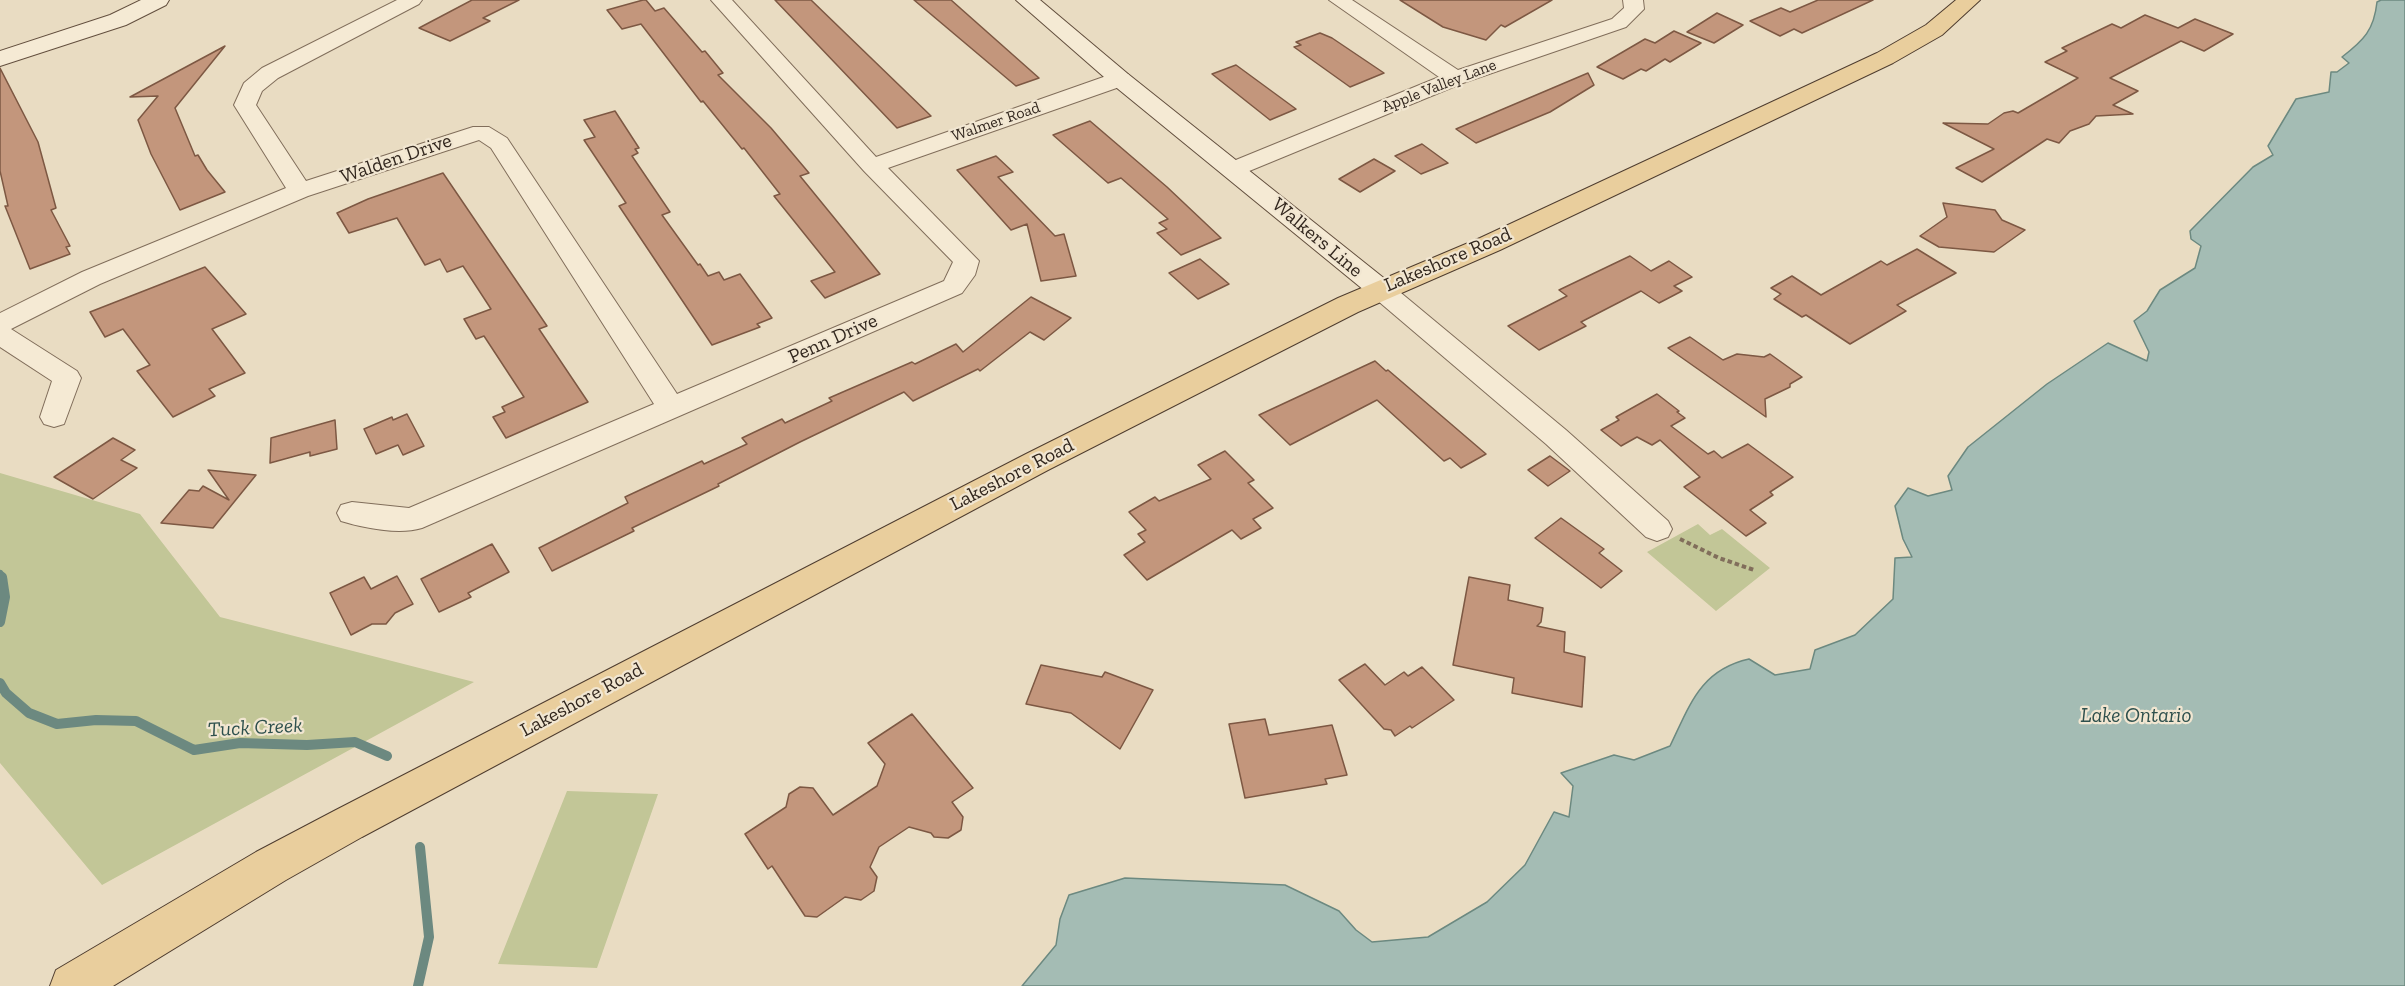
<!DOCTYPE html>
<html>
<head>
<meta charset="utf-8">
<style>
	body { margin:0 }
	canvas { display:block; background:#e9dcc2 }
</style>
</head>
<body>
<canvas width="2405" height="986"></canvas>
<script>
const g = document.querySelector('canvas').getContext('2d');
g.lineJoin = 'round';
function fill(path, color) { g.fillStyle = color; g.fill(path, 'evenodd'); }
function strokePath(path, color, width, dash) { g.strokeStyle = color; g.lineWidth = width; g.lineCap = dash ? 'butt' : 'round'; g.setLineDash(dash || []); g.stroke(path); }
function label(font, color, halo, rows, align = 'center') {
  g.font = font + ' "Zilla Slab",serif'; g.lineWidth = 4.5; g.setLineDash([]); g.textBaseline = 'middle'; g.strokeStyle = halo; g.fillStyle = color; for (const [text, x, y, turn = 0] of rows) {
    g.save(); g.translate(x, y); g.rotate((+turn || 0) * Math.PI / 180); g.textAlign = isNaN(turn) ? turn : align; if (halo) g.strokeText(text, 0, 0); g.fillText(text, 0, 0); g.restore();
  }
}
fill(new Path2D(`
	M0,473L140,514L220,617L474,682L102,885L0,763Z
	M1698,524L1710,535L1722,529L1770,568L1716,611L1647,552Z
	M567,791L658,794L597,968L498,964Z`), '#c2c697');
const water = new Path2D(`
	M2381,0H2405V986H1022L1056,945L1060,919L1069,895L1125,878L1285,885L1339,911L1356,930L1372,942L1428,937L1487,902L1525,865L1554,812L1569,817L1573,786L1561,773L1614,755L1634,760L1670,746C1690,705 1700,670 1749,659L1775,675L1810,669L1815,650L1855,635L1893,599L1895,558L1912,557L1903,539L1895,506L1908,488L1928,496L1952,490L1948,476L1968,447L2047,384L2108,343L2147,361L2149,352L2134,321L2147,311L2160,290L2195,268L2201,246L2191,239L2190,231L2253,167L2273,155L2268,146L2296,99L2329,92L2331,72H2337L2349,63L2342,57C2364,40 2374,30 2377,2Z`);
fill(water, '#a4bcb4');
strokePath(water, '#6c8980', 1.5);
strokePath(new Path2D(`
	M0,574L3,579`), '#6c8980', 8);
strokePath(new Path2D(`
	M0,622L5,597L2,577
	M0,683L6,693L29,713L57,724L96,720L136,721L194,750L240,743L307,745L355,742L387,756
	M418,986L429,937L420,847`), '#6c8980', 10);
const building = new Path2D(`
	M472,0H519L483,18L490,21L450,41L419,28Z
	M643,0H646L655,11L664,8L702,52L705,51L723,73L718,75L771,128L809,173L800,176L880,274L825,298L811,281L835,272L774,196L780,194L744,148L742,149L703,101L701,102L641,24L622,29L607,10Z
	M775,0H811L931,116L897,128Z
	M914,0H951L1039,78L1016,86Z
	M1400,0H1552L1505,27L1501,25L1486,40L1443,27Z
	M1818,0H1873L1802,33L1794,29L1780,36L1750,21L1781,8L1790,12Z
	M1717,13L1743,25L1714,43L1687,32Z
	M2145,15L2178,28L2195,19L2233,34L2204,51L2181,41L2110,78L2138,91L2113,105L2133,114L2096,116L2089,124L2070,131L2059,143L2047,139L1982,182L1956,168L1994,149L1943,123L1988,124L2004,113L2013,111L2018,113L2078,78L2045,62L2067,51L2062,48L2112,24L2121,28Z
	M1674,31L1701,43L1670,62L1665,59L1646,71L1641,69L1623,79L1597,67L1645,39L1655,43Z
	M1320,33L1332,38L1384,73L1350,87L1294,47L1301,45L1296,42Z
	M225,46L175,108L195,156L198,155L207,170L225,192L180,210L151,154L138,120L158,96L130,97Z
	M1236,65L1296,109L1270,120L1212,74Z
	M0,68L38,142L56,208L51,210L70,246L66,247L70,254L30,269L5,206H8L0,171Z
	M1588,73L1594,85L1550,112L1526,122L1476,143L1456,129Z
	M615,111L639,148L635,149L638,153L632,156L670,212L662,215L698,265L700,264L708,276L719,272L724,280L740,274L772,318L757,324L760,327L712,345L619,206L626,203L584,140L595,137L584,120Z
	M1090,121L1167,187L1221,238L1181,255L1157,233L1167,229L1159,223L1168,219L1121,178L1108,183L1053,135Z
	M1422,144L1448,163L1421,174L1395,156Z
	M996,156L1013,172L998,177L1055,236L1064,234L1076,276L1041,281L1027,224L1011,230L957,170Z
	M1374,159L1395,171L1360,192L1339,179Z
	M443,173L547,326L539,329L588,402L506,438L493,417L505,412L502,407L524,397L484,336L476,339L464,319L491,309L463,266L447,272L440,259L425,265L397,218L349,233L337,213L368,199Z
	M1943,203L1995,210L2002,220L2025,230L1994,252L1939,247L1920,236L1947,217Z
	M1917,249L1956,273L1897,305L1906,311L1850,344L1806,315L1802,317L1774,299L1781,294L1771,288L1792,276L1821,295L1881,261L1887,265Z
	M1630,256L1651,271L1669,261L1692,277L1674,286L1682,291L1659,303L1641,291L1581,322L1586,326L1539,350L1508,326L1567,296L1559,290Z
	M1200,259L1229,284L1198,299L1169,273Z
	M205,267L246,314L212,329L245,373L209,389L215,396L173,417L137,371L150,365L123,329L105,337L90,312Z
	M1031,297L1071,318L1044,340L1030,332L980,371L978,369L913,401L904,392L800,442L718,484L719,486L632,528L634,531L552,571L539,548L628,503L625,497L702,461L704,464L747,444L742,438L782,419L785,423L832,401L829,398L912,362L915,364L956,344L963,352Z
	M1690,337L1723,360L1737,354L1764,357L1770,354L1802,377L1790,384V387L1765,399L1766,417L1668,348Z
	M1375,361L1386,371L1388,370L1486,454L1461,468L1450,458L1444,461L1377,400L1290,445L1259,415Z
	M1657,394L1679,411L1677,412L1685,418L1671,426L1708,454L1714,451L1722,458L1748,444L1793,477L1770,492L1773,495L1750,510L1766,523L1746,536L1684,487L1700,477L1660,440L1652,445L1637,437L1621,446L1601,430L1619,420L1616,417Z
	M407,414L424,446L403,455L398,445L376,454L364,429L392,417L393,420Z
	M335,420L337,449L310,456V452L270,463L271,438Z
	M113,438L135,450L121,460L137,468L93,499L54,477Z
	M1225,451L1254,480L1248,483L1273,508L1253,519L1261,528L1241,539L1232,530L1147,580L1124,555L1145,542L1138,534L1146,530L1129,512L1155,497L1159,501L1211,479L1198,465Z
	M1550,456L1570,471L1548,486L1528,470Z
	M208,470L256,475L213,528L161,523L189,490L199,491L203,486L229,500Z
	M1561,518L1604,549L1599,553L1622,571L1601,588L1535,538Z
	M492,544L509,572L468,593L471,597L439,612L421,579Z
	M397,576L413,604L395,613L386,624H372L351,635L330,593L364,577L371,589Z
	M1469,577L1510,585L1508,600L1543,608L1541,622L1537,626L1565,632L1564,652L1585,657L1582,707L1512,693L1514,678L1453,665Z
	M1365,664L1385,685L1404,672L1408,676L1422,667L1454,700L1412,728L1410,726L1395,736L1391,730L1384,729L1339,680Z
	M1041,665L1102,677L1105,672L1153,690L1120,749L1071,713L1026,704Z
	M912,714L973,788L952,802L963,817L961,830L948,838L934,837L931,833L909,827L879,847L870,867L877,877L874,891L861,900L845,897L817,917L805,916L772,866L768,869L745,834L786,807L789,794L800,787L813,788L833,815L877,786L885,764L868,743Z
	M1265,719L1269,735L1332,725L1347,775L1325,779L1327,784L1245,798L1229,724Z`);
fill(building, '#c3967c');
strokePath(building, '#7d5843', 1.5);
const street = new Path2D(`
	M397,0H422L419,4L278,78L262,91L256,105L306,181L473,127H489L507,138L677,394L944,281L953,262L864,171L711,0H732L876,157L1112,74H1128L1131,79L1128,84L888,168L979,261L975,275L962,293L422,528C399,535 364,528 341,521L337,513L341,505L352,502L409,508L654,404L491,148L479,140L308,196L100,284L11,329L77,371L81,378L64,424L54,427L44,424L40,417L52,381L0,347V313L82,272L286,188L234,105L244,83L262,68Z
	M1329,0H1352L1458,70L1612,19L1624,8L1623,0H1643L1644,9L1626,27L1463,83L1242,174H1226L1222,169L1226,164L1439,77Z
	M1380,281L1389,283L1566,430L1668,521L1672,529L1668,537L1657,541L1646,537L1546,444L1371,295L1367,289L1371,283Z`);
const secondary = new Path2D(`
	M141,0H169L166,5L126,25L0,66V51L110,15Z
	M1016,0H1040L1128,74L1390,283L1394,289L1390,295L1380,298L1370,295L1112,84Z`);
const primary = new Path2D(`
	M1956,0H1980L1942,35L1893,63L1500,250L1358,312L1048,470L362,837L286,880L113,986H50L56,970L256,852L334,811L1026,454L1338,298L1480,238L1877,53L1926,25Z`);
strokePath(street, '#816e5b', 2);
strokePath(secondary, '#634f3e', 2);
strokePath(primary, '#4f3d2f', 2);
strokePath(new Path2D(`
	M1680,539L1719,558L1754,570`), '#816e5b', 4, [4.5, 3]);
fill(street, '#f5ead4');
fill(secondary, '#f5ead4');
fill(primary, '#e9ce9d');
label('16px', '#32271e', '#f1e6d1', [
	["Apple Valley Lane",1439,86,-21],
	["Walmer Road",996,122,-19]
]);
label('20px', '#32271e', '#f1e6d1', [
	["Walden Drive",396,159,-19],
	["Walkers Line",1317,238,40],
	["Lakeshore Road",1448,260,-23],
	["Penn Drive",833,339,-24],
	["Lakeshore Road",1012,475,-27],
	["Lakeshore Road",582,700,-28]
]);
label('italic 21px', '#2e504d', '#f1e6d1', [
	["Lake Ontario",2136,716],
	["Tuck Creek",255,728,-3]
]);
</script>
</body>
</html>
